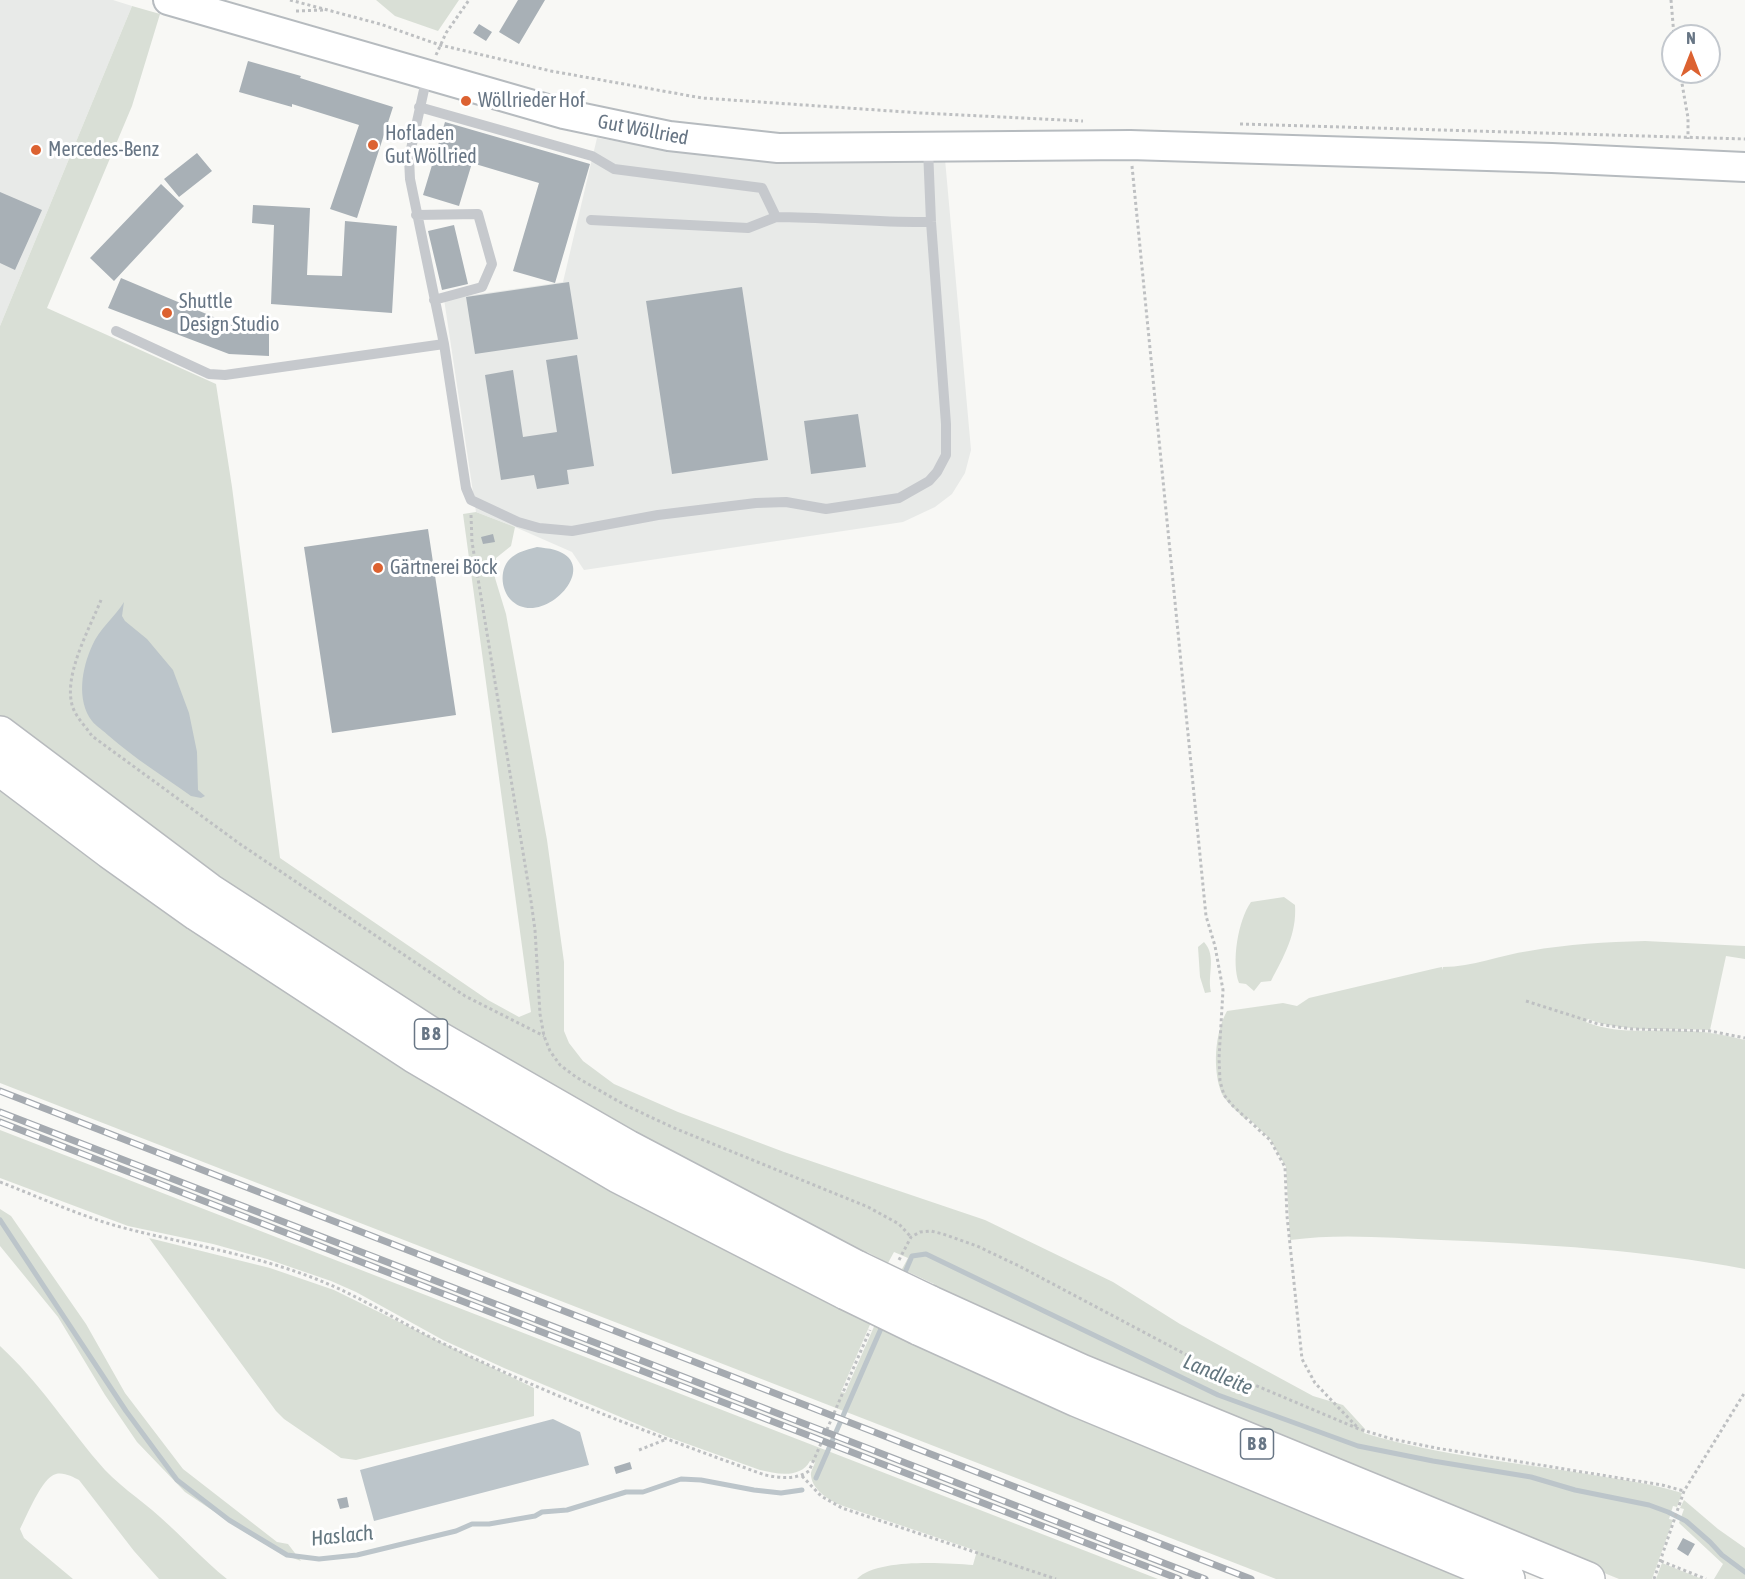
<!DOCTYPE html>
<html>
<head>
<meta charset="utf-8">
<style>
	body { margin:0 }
	#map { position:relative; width:1745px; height:1579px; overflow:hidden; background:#f8f8f5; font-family:"Asap Condensed",sans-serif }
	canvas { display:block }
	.north { position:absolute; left:1661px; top:24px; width:60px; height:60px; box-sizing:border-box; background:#fff; border:2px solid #c3c8ce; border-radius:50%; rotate:0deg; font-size:16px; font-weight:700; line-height:24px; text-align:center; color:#687685 }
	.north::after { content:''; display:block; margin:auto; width:21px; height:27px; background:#dc6231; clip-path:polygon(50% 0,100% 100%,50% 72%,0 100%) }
</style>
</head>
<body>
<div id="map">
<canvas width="1745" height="1579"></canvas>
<div class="north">N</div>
</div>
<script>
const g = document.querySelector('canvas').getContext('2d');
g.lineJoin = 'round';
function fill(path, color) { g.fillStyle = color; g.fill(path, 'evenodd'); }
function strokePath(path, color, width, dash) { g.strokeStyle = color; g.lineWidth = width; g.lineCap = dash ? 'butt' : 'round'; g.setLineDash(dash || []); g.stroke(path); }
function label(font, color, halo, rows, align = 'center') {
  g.font = font + ' "Asap Condensed",sans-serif'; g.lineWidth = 6; g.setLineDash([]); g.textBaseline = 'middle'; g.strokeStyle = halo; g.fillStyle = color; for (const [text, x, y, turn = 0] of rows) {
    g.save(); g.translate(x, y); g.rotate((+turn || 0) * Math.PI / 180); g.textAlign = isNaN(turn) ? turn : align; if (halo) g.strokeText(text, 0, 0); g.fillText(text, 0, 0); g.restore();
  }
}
fill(new Path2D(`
	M0,0H113L132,6L0,326Z
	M597,138L721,158L945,159L971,450L965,473L952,494L935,507L903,522L584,570L572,552L515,527L476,512L444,299L563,282Z`), '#e8eae8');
fill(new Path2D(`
	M376,0H459L438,31L395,16Z
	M132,6L160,14L132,106L47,308L216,384L232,487L280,858L488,1000L519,1017L531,1012L463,514L476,512L515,527L511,546L496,558L495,578L506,614L547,840L564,962V1031L569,1043L583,1061L614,1084L678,1112L784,1152L985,1220L1113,1282L1180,1324L1278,1377L1313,1396L1343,1405L1365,1429L1364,1433C1442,1457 1525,1463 1605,1477C1631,1481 1657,1485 1682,1493L1677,1507L1673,1506L1669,1519L1673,1520L1652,1579H1619L1253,1430L1094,1363L933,1289L934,1284L902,1269L908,1258L894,1252L888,1263L867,1252L864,1258L715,1185L412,1012L310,946L149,833L0,721V326ZM418,1015L448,1024L485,1046Z
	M0,778L872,1320L841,1392L845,1393L876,1322L1481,1579H1276L0,1083Z
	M1284,897L1295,905C1297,934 1284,956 1271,981L1261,982L1254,991L1246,984L1239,983C1231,963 1238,920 1251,902Z
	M1645,941L1745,946V959L1726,956L1710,1030C1672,1028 1623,1033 1588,1019L1586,1022C1616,1035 1653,1029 1684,1031C1705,1031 1725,1035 1745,1040V1269C1645,1250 1543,1244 1441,1240C1391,1238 1340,1233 1290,1240L1286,1167L1270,1139L1248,1118H1244C1237,1111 1227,1103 1222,1094C1212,1070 1215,1032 1227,1011L1283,1003L1297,1006L1309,998L1437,968L1442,967L1443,970V967C1473,967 1500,955 1529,951C1568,944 1606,942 1645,941Z
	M1204,942C1217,956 1207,975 1211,992L1205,993L1200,977L1198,947Z
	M0,1130L1158,1579H857C877,1558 945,1563 973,1565L977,1551L843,1506C830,1501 813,1491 811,1476C810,1471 814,1467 815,1462L810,1461C800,1479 777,1474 760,1470L668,1437L504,1368L443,1340L356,1292L331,1281L267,1259L213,1244L128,1226L0,1178Z
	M0,1209L11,1216L86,1324L125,1393L183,1469L277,1542L288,1544L301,1561L282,1554L246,1533L185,1492L137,1442L105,1395L58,1317L0,1246Z
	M149,1238L270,1268L334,1290L534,1388V1416L356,1460L341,1458L284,1419L276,1411Z
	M0,1346C38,1381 65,1423 98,1462C116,1484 139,1498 160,1517C183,1537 203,1560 227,1579H159L134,1551L79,1480C73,1477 64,1472 56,1474C42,1477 27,1516 20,1529L24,1538L73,1579H0Z
	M1684,1500L1718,1529L1745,1548V1579H1714L1723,1564L1679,1523L1684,1509L1680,1508Z
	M1662,1563L1702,1579H1656Z`), '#d9dfd6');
fill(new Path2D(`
	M537,547C542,548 549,548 555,550C605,565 540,632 510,599C499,586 500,563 515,555C521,551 530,549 537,547Z
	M124,602L122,616L125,621L147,639L173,670L189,713L197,752L198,790L205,796L201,798L191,796C163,776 134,758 109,736C104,731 96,726 92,721C76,700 82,668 92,646C99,629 115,617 124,602Z
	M553,1419L580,1432L589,1465L374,1521L360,1470Z`), '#bcc5ca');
strokePath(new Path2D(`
	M0,1220L126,1411L177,1480L229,1520L287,1555L319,1559L357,1555L456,1531L472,1524H489L535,1516L542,1512L567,1510L626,1492H643L681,1479L701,1480L754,1490L781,1493L802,1490
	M903,1277L912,1256L926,1254L1218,1395L1358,1446L1433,1461L1531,1477L1575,1490L1649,1505L1668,1512L1686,1521L1710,1542L1722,1555L1745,1572
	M816,1478L883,1324`), '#bcc5ca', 5);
fill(new Path2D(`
	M518,0H545L519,44L499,32Z
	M479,24L492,32L486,41L473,33Z
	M248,61L301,76L300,78L393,107L357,218L330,209L359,125L292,104V107L239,92Z
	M445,122L590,164L555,283L513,271L539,183L472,163L459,206L423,195Z
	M197,153L212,171L179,197L164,179Z
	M161,184L184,206L114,281L90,258Z
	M0,192L42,210L15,270L0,263Z
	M253,205L310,208L307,275L342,276L345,221L397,226L392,313L271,304L274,225L252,223Z
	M454,225L468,284L442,290L428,231Z
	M121,278L235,326L269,327V356L229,354L108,308Z
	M569,282L578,339L475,354L466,297Z
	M742,287L768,460L672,474L646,301Z
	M577,355L594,466L567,470L569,484L537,489L534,475L501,480L485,375L513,370L523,437L557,432L546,360Z
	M858,414L866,467L811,474L804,421Z
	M428,529L456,715L332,733L304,547Z
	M493,534L495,542L483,544L481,537Z
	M630,1462L632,1469L616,1474L614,1467Z
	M347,1497L349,1507L340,1509L337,1499Z
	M1683,1538L1695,1544L1688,1556L1677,1549Z`), '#a8b0b6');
const secondary = new Path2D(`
	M168,0L564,114L669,136L778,148L1130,145L1552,158L1745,167`);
const highway = new Path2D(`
	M0,733L209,890L428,1032L628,1147L858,1268
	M0,769L110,852L197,914L414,1056L618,1176L846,1293
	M929,1302L1081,1371L1588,1579
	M918,1328L1077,1400L1508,1579`);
strokePath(secondary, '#b6bbbf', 32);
strokePath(highway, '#b7babd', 36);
strokePath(new Path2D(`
	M290,0L380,24L440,45L551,71L702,98L921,113L1083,121
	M1671,0L1674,36
	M296,11L324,10
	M436,55L446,33L469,0
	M1680,72L1688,118V139
	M1240,124L1745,139
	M1132,166L1206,916L1215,946L1223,990L1219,1058L1220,1081L1224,1095L1233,1106L1270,1140L1285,1167L1287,1216L1302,1359L1315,1383L1358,1428
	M471,515L472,542L531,901L535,930L540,1014L544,1036L550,1051L560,1065L576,1077L625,1105L674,1128L868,1207L899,1224L911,1237
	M101,600C89,630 62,677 73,708C77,718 86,727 92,736L240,844L465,996L544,1036
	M1526,1001L1598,1024L1632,1029L1710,1031L1745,1038
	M0,1182C42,1198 84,1218 128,1229C191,1245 255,1255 316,1279C360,1296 399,1322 442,1343C546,1394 656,1436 765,1475C780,1478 796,1480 809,1471L870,1330
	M899,1260L911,1237L920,1232L931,1231L943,1234L977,1246L1019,1266L1200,1362L1359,1429L1392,1439L1436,1448L1662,1485L1684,1491
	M639,1450L667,1439
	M802,1476L821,1496L842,1508L1056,1579
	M1661,1561L1706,1579
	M1654,1579L1684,1491L1745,1392`), '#bec0c2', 3, [3, 3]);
strokePath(new Path2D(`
	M427,76L409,158L410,179L444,344L466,488L471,500L518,522L539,528L572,531L658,515L756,503L786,502L826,509L899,498L929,481L937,472L946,455V424L931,222L928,149
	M419,107L592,156L614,169L762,188L776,217L748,228L591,220
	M416,215L478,214L492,264L482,287L434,300
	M776,217C828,217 879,223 931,222
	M116,331L209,374L225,375L444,344`), '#c6c9cd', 10);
strokePath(secondary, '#fff', 28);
strokePath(highway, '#fff', 33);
const rail = new Path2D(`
	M0,1091L1251,1579
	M0,1112L1205,1579
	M0,1122L1179,1579`);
strokePath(rail, '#a5aab0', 7);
strokePath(rail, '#fff', 4.5, [14]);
const highwayBridge = new Path2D(`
	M858,1268L929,1302
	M846,1293L918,1328`);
strokePath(highwayBridge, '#b7babd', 36, []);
strokePath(highwayBridge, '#fff', 33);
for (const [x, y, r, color] of [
	[466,101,6,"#dc6231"],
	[373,145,6,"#dc6231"],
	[36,150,6,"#dc6231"],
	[167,313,6,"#dc6231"],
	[378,568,6,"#dc6231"]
]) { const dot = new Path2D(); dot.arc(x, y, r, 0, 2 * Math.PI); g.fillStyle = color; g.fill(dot); strokePath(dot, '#fff', 2); }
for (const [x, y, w] of [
	[431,1034,33],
	[1257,1444,33]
]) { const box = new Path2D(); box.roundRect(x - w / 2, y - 15, w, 30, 4.5); g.fillStyle = '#fff'; g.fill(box); strokePath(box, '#687685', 1.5); }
label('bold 18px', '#687685', null, [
	["B 8",431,1034],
	["B 8",1257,1444]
]);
label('20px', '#687685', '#fff', [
	["Wöllrieder Hof",478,101],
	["Hofladen",385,134],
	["Gut Wöllried",385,157],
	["Mercedes-Benz",48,150],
	["Shuttle",179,302],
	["Design Studio",179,325],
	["Gärtnerei Böck",390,568]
], 'left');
label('20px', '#687685', '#fff', [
	["Gut Wöllried",643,130,11]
]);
label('italic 21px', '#647780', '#fff', [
	["Landleite",1218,1375,23],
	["Haslach",342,1536,-6]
]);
</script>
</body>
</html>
